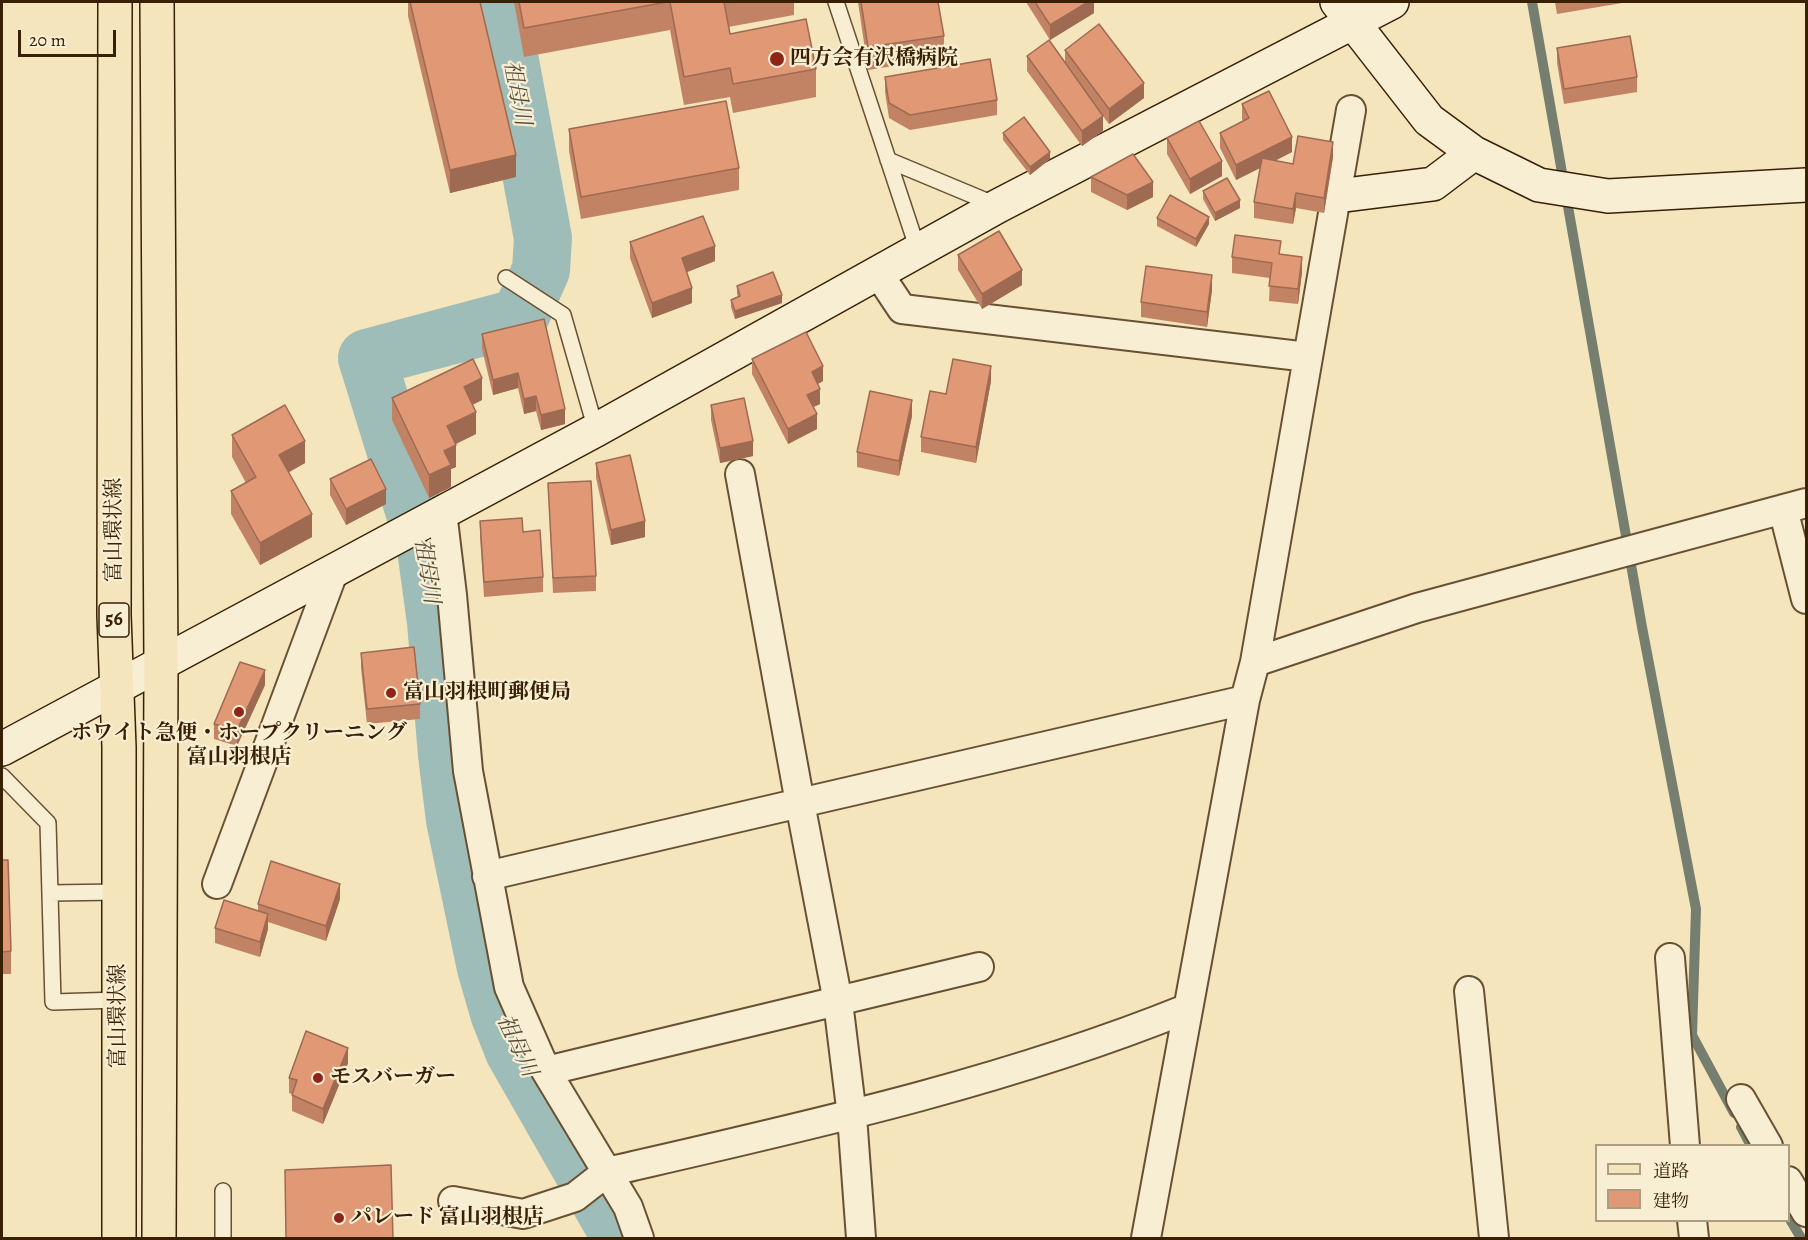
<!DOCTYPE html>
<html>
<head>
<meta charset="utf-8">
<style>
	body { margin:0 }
	#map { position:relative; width:1808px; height:1240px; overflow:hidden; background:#f4e5bd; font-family:Alegreya,"Noto Serif JP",serif }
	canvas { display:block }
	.frame { position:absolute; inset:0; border:3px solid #392003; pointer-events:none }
	.legend { position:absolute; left:1595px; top:1144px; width:195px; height:78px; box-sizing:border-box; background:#f8eed4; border:2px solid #ac9c80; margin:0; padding:8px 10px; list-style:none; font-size:18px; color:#392003 }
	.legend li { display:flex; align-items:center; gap:12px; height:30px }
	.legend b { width:30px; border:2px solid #ac9c80 }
	.scale { position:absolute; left:18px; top:30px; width:98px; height:27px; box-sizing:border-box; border:3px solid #392003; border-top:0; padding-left:8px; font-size:18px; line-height:21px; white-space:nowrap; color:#392003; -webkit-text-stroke:4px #f8eed4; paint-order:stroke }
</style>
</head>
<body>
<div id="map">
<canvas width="1808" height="1240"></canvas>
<div class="frame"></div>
<ul class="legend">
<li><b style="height:8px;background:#f4e5bd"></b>道路</li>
<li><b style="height:16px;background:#e19875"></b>建物</li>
</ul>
<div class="scale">20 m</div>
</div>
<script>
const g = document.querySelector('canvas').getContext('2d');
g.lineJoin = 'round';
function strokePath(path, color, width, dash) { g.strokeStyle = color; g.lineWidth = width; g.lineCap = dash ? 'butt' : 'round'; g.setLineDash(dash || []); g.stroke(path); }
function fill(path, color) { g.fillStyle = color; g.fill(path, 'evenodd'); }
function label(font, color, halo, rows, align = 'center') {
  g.font = font + ' Alegreya,"Noto Serif JP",serif'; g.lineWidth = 4.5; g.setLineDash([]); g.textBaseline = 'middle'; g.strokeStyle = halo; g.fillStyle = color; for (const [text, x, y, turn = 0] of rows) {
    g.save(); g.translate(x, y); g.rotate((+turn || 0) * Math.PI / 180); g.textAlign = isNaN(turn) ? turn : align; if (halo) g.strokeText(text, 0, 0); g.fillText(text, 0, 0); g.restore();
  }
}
strokePath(new Path2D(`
	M1532,2L1642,627L1696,909L1692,1035L1734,1113
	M1741,1127L1751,1146
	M1788,1216L1801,1238`), '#767e70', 10);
strokePath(new Path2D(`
	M499,2L543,238L541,270L520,317L367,358L426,549L436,622L447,755L455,820L486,968L499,1013L514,1051L621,1238`), '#9ebdb9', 58);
const lane = new Path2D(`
	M836,2L918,250
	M888,160L996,205
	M506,278L563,315L596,430
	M2,776L48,823L53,1002L119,1000
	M50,893L118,892
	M223,1191V1238`);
const street = new Path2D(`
	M878,273L902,309L1308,357
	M1783,509L1806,599
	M442,512L452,595L468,771L509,987L546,1071L628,1207L639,1238
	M1255,662L1417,608L1806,503
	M487,876L800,803L740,474
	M217,884L334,570
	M1670,958L1685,1146
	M1469,991L1494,1238
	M546,1071L979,967
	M1741,1099L1768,1146
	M1788,1181L1806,1212
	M453,1201L523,1214L575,1197L607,1172C802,1127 1000,1084 1186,1009
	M1692,1220L1694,1238
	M861,1238L852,1116L838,1002L800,803L1245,700
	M1146,1238L1245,700L1255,662L1351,110`);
const secondary = new Path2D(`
	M1337,2L1429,120L1474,153L1539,185L1608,196L1806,185
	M1337,196L1433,184L1474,153
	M2,749L596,430L998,206L1392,2`);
const primary = new Path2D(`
	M115,2L114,615L119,747V1238
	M157,2L161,664L159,1238`);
strokePath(lane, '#685132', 18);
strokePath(street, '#685132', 32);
strokePath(secondary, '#392003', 36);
strokePath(primary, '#392003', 36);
strokePath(lane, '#f8eed4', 15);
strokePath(street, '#f8eed4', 28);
strokePath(secondary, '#f8eed4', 33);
strokePath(primary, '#f4e5bd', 33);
fill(new Path2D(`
	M408,2H480L516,177L450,193L408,16Z
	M514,2H794V15L728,27L730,34L816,69V97L733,113L730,97L684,105L670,30L524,57Z
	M858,2H938L944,36V58L868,70Z
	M1026,2H1094V13L1050,40Z
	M1555,2H1628L1557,14Z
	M1557,48L1637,77V92L1564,104L1557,63Z
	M1065,50L1144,98L1109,124L1099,111L1103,131L1082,146L1027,71V56L1065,62Z
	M885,77L997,100V115L910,130L889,118L885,92Z
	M1242,104L1292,152L1275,161L1293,164L1333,157L1324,213L1296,208L1293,224L1254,218V202L1260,168L1236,180L1220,148V133L1243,121L1242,119Z
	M569,129L739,168V190L581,219L569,151Z
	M1003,133L1050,159L1030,175L1003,140Z
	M1167,138L1222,176L1190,194L1167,154Z
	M1091,177L1153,197L1127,210L1091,192Z
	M1203,191L1240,208L1215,221L1203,199Z
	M1157,218L1209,224L1196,247L1157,226Z
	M630,242L715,261L687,272L692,303L652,318L630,258Z
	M1281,254L1302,272L1298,304L1269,301L1270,278L1232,273V257Z
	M958,255L1022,285L982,309L958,270Z
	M737,286L782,303L735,319L731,307V300L738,297L737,294Z
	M1212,290L1207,327L1141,317V302Z
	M482,334L565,424L541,430L536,411L524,414L518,388L493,395L482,349Z
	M752,359L823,381L818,384L820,404L813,407L817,429L788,444L752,374Z
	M991,381L976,463L921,452V437Z
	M392,398L482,400L472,405L476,434L456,444V467L451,469V487L429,498L392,420Z
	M711,405L753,456L720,463L711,420Z
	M912,416L899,476L857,467V452Z
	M232,435L305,463L288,472L312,537L260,565L231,514V491L246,483L232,457Z
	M596,463L645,537L611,545L596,478Z
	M330,479L386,504L346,525L330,495Z
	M548,483L596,576V591L553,593Z
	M480,521L523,532L543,577V592L484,597L480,536Z
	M361,653L420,704V719L367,724L361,668Z
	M265,685L237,746L214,739V724Z
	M2,860L11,951V974H2Z
	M340,899L326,941L268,922V929L260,957L215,943V928L258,911V904Z
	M348,1063L323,1124L292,1111V1094L289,1093V1078Z`), '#c28365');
fill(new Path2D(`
	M1088,2H1094V13L1050,40V25Z
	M1144,83V98L1109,124V109Z
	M1103,116V131L1082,146V131Z
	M1292,137V152L1236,180V165Z
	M1333,142V157L1324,213V198Z
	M1050,152V159L1030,175V167Z
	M516,155V177L450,193V170Z
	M1222,161V176L1190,194V179Z
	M1153,182V197L1127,210V195Z
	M1296,193V208L1293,224V209Z
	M1240,200V208L1215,221V213Z
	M1209,217V224L1196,247V239Z
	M715,246V261L682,274V258Z
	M1302,257V272L1298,304V289Z
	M1022,270V285L982,309V294Z
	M1212,275V290L1207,327V312Z
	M692,288V303L652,318V303Z
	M782,295V303L735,319V311Z
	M823,366V381L812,387V372Z
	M991,366V381L976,463V447Z
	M518,373V388L493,395V380Z
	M482,378V400L464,409V387Z
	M820,389V404L807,410V395Z
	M536,396V411L524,414V399Z
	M912,400V416L899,476V461Z
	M565,409V424L541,430V415Z
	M476,412V434L447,448V426Z
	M817,414V429L788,444V429Z
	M305,441V463L279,478V455Z
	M753,441V456L720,463V448Z
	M456,445V467L451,469V487L429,498V475L444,451Z
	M386,489V504L346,525V509Z
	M312,514V537L260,565V543Z
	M645,521V537L611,545V530Z
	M265,670V685L237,746V730Z
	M340,884V899L326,941V926Z
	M268,914V929L260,957V942Z
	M348,1048V1063L323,1124V1109Z`), '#9e6a52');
const building = new Path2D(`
	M410,2H480L516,155L450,170Z
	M519,2H667L524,28Z
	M670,2H724L730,34L806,19L816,69L733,84L730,68L684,77Z
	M861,2H938L944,36L868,47Z
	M1035,2H1088L1050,25Z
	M1099,24L1144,83L1109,109L1065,50Z
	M1630,36L1637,77L1564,89L1557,48Z
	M1049,40L1103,116L1082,131L1027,56Z
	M990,59L997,100L910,115L889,103L885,77Z
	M1269,91L1292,137L1236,165L1220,133L1249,118L1242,104Z
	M726,101L739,168L581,197L569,129Z
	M1024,117L1050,152L1030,167L1003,133Z
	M1199,121L1222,161L1190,179L1167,138Z
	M1298,136L1333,142L1324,198L1296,193L1293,209L1254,202L1262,158L1293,164Z
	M1133,154L1153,182L1127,195L1091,177Z
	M1227,178L1240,200L1215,213L1203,191Z
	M1170,195L1209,217L1196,239L1157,218Z
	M703,216L715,246L682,258L692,288L652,303L630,242Z
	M999,231L1022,270L982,294L958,255Z
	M1235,235L1281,241L1279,254L1302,257L1298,289L1269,286L1272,263L1232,257Z
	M1146,266L1212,275L1207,312L1141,302Z
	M773,272L782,295L735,311L731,300L740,296L737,286Z
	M544,319L565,409L541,415L536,396L524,399L518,373L493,380L482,334Z
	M806,332L823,366L812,372L820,389L807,395L817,414L788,429L752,359Z
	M473,359L482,378L464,387L476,412L447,426L456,445L444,451L451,465L429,475L392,398Z
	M953,359L991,366L976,447L921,437L930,391L946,394Z
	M870,391L912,400L899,461L857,452Z
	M744,398L753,441L720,448L711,405Z
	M285,405L305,441L279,455L312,514L260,543L231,491L256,477L232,435Z
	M630,455L645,521L611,530L596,463Z
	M371,459L386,489L346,509L330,479Z
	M591,481L596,576L553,578L548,483Z
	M522,518L523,532L540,530L543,577L484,582L480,521Z
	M414,647L420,704L367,709L361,653Z
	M240,662L265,670L237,730L214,724Z
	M2,860H8L11,951L2,952Z
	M271,861L340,884L326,926L258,904Z
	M224,900L268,914L260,942L215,928Z
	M306,1031L348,1048L323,1109L292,1095L297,1080L289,1078Z
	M391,1165L393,1239H286L285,1170Z`);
fill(building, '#e19875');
strokePath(building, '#9e6a52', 1.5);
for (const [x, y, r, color] of [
	[777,59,8,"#8f2418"],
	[391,693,6,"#8f2418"],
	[239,712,6,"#8f2418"],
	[318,1078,6,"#8f2418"],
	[339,1218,6,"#8f2418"]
]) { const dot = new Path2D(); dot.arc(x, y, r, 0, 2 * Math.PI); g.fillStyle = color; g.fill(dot); strokePath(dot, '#f8eed4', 2); }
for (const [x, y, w] of [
	[114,620,30]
]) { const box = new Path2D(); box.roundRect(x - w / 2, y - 17, w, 34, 4.5); g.fillStyle = '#f8eed4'; g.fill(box); strokePath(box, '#392003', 1.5); }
label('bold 20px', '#392003', null, [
	["56",114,620]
]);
label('bold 21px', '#392003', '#f8eed4', [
	["四方会有沢橋病院",790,59],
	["富山羽根町郵便局",403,693],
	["ホワイト急便・ホープクリーニング",239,734,"center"],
	["富山羽根店",239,758,"center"],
	["モスバーガー",330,1078],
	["パレード 富山羽根店",351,1218]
], 'left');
label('21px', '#392003', '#f8eed4', [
	["富山環状線",115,530,-90],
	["富山環状線",119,1016,-90]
]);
label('italic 22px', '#574f3a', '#f8eed4', [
	["祖母川",516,93,79],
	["祖母川",426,571,81],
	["祖母川",516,1046,65]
]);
</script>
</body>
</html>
